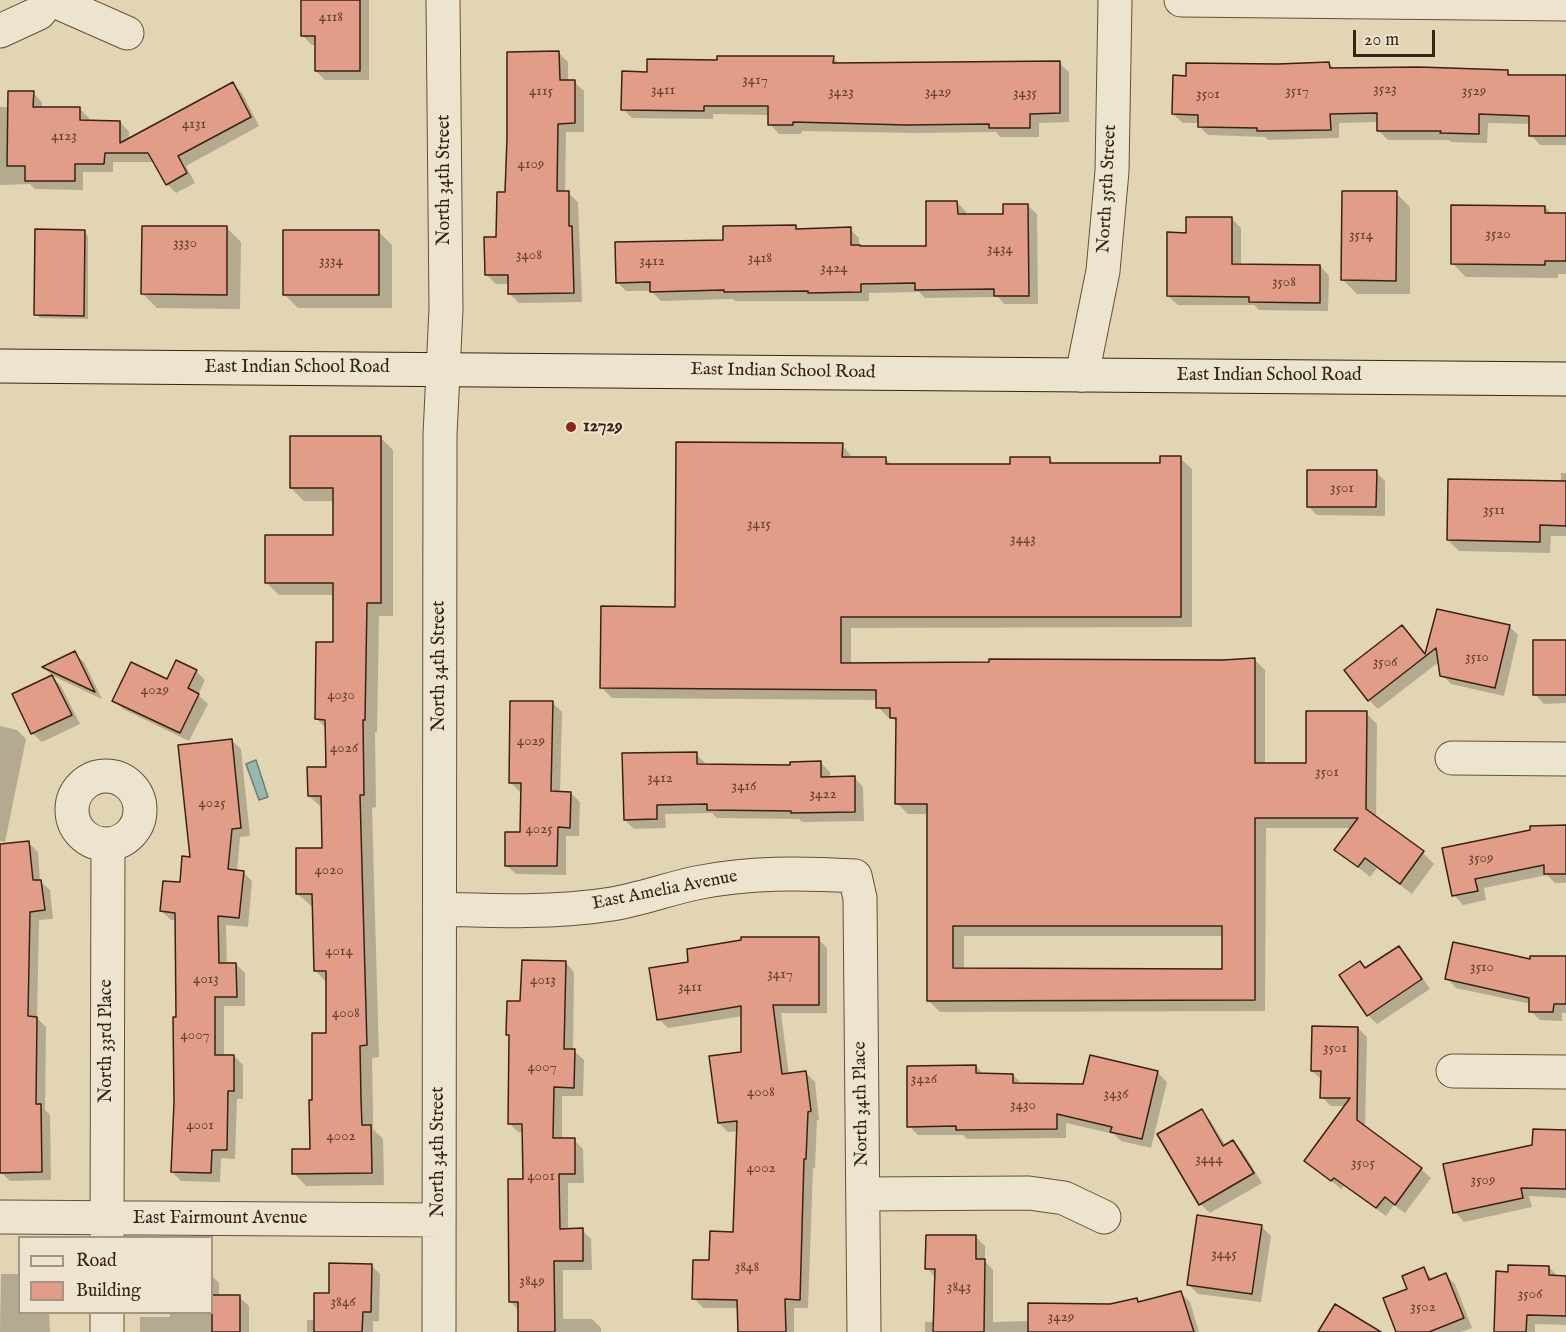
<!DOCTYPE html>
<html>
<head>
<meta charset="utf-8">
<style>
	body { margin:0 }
	#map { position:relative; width:1566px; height:1332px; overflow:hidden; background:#e2d5b4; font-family:"IM FELL English",serif }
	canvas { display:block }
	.legend { position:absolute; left:18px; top:1236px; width:195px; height:78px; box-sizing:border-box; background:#ece4ce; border:2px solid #a59683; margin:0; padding:8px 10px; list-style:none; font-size:18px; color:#3b2213 }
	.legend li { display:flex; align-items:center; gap:12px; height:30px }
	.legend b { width:30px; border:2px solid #a59683 }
	.scale { position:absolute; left:1353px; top:30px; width:82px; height:27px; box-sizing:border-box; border:3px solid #3b2213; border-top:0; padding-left:8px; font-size:18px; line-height:21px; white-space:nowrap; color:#3b2213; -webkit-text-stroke:4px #ece4ce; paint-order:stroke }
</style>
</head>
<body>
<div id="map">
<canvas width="1566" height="1332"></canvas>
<ul class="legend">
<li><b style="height:8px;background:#ece4ce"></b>Road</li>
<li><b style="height:16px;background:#e19d88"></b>Building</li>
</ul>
<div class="scale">20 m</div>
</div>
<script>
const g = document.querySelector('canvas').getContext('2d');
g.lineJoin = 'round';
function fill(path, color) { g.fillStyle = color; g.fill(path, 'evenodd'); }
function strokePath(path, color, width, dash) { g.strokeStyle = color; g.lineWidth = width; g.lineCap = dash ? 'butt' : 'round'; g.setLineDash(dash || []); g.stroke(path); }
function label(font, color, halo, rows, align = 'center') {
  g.font = font + ' "IM FELL English",serif'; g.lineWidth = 4.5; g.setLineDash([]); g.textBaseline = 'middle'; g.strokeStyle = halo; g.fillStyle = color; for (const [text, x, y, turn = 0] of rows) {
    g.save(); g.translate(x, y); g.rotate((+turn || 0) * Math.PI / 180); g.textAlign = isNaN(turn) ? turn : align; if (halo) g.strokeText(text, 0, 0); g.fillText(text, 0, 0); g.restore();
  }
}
const water = new Path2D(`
	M256,760L268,797L259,800L246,764Z`);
fill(water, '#95b9ae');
strokePath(water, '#717d70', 1.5);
fill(new Path2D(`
	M303,0H369V80H325L316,71V45H312L303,36Z
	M559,53L568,62V82H574L584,91V132H566L565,193H568L578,202L582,302L519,303L510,294V284H496L487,275L497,238L507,194Z
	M833,58L840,64L1059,63L1069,72V122L1039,123V137H1000L996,132L917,133L802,131L801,134H779L770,124V115L713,114V119L632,118L623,109L648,73L719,61Z
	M1329,63L1334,69L1507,71L1512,76L1566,77V145H1540L1531,135V124L1488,123L1487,143L1451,142L1449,140H1388L1378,130V122L1339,123V138L1268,140L1265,137L1208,135L1199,126V123H1183L1173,114L1188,77L1278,66Z
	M233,84L242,93L259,126L186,166L195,183L176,193L167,184L155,162H113V172H83V190L35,189L30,184L0,185V107H9L33,93L42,102V108L80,109L89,118V122H120L129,132V140Z
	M1396,193L1410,207V294H1357L1343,280Z
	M957,202L966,212V216L1005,215L1027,205L1037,214L1038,304H1004L998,297L925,298L919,292L869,293V301H735L733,299L661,301L651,291H626L617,282L725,242L795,227L799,230L850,229L859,238V246L862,248H927Z
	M1545,207L1552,214L1566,215V274H1558V278L1466,277L1452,263Z
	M1232,219L1241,228V265L1320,266L1329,276L1328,311L1259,310L1254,305H1178L1168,296L1188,234Z
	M227,228L241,242L240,309L157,308L143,294Z
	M378,231L392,245V308H298L284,294Z
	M84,232L88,236V319L40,318L36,314Z
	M380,437L393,450V616H379L377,732H375L376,807L372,808L379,1057L372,1058L373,1113V1129L383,1139L384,1185L306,1186L294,1173L312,1150L314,1101L328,1035L327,983L315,970L314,906H311L298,894L323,849L322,808L309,796L327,769L326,728L317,719L335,644V595H279L266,582L335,537V501H304L291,488Z
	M842,445L853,458H885L893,466L1011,465L1049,458L1055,465H1161L1180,458L1192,469V627L851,628V664L1254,659L1265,670V765H1307L1366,713L1377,724L1376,819L1423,853L1434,864L1412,894L1377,868L1370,877L1336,849L1352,828H1266L1265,1011L940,1012L929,1001V814H908L897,803V723L893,719L889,718L878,707V700L612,698L601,687L677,609ZM964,936H1224L1223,971L964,970Z
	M1376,472L1385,481V516L1317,515L1308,506Z
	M1561,473H1566V536H1551L1550,553L1459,551L1448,540L1561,483Z
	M1438,611L1509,626L1518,635L1504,696L1451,684L1442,675L1440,661L1378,709L1369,700L1402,627L1427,656Z
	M1566,642V703L1544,704L1535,694Z
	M74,653L84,662L102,699L53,676L44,668Z
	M196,671L205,680L198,695L208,704L189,741L123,709L114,700Z
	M52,677L61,686L80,724L42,742L32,733Z
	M552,702L562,712L560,793H571L580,802L579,836H566V875L516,874L506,865L522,833L523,792L519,791L510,782Z
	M0,726L17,730L26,739L5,842L0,841Z
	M231,740L241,749L250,836L240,837L237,872H243L252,881L248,927L226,925L227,964H236L245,973V1006H224V1056H234L243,1065V1099H237L235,1159L221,1158L220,1182L181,1181L172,1172L177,1019L176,920H171L161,911L181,884L192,858Z
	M696,754L705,763L706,766L792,767L821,763L830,772V778L854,777L863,787L864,821L802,822L799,819L717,818L712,813L665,814L666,828L634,829L625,820Z
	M1566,826V883H1555L1547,875L1484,888L1486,900L1463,905L1454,895L1444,849Z
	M28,842L38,852L40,881L50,890L53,919L39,920L37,1018L46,1027L45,1110L50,1115L51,1180L10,1181L1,1172L0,1164V845Z
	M818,939L827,948V1013H781L789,1075L805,1072L815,1082L819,1120H817L815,1168H813L808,1308H794V1332H739V1308H703L694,1298L711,1262L735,1234L738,1131L728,1132L719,1123L743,1053V1016L668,1028L659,1019Z
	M1399,948L1408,957L1430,989L1377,1024L1368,1015L1360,963L1367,969Z
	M1566,958V1013H1562V1021L1540,1020L1531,1011V1004L1456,988L1447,978L1532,961Z
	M565,962L574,972L573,1050L584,1060L583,1096H562V1140H574L583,1149L584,1183H568V1230H582L591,1239L592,1270H563V1319H592L601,1328V1332H520L519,1311L511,1302L525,1181L524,1133L518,1132L509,1123L522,1003Z
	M1358,1028L1367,1037L1365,1128L1421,1169L1431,1178L1405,1213L1394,1205L1386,1216L1344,1186L1341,1189L1306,1160L1346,1106H1331L1322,1097V1080L1312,1071Z
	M976,1066L984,1075H1013L1022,1084L1084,1085L1158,1073L1167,1082L1151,1148L1121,1141L1114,1134L1066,1123V1138L967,1139L963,1135H918L909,1126Z
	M1201,1111L1210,1120L1226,1146L1233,1142L1242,1151L1262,1183L1210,1213L1200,1204L1159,1135Z
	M1566,1131V1198L1529,1196L1532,1207L1464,1222L1455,1212L1534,1146Z
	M1261,1226L1271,1236L1261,1302L1198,1294L1188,1284Z
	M976,1237L985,1246V1261L993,1270V1322L1030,1321L1137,1299L1141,1303L1181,1293L1190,1302L1199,1332H925V1322H935L936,1278L927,1268Z
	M371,1265L380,1274L379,1321H373V1332H307V1320H316L330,1295Z
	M1549,1267L1558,1277H1566V1325L1535,1324V1332H1495L1509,1273Z
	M1424,1269L1433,1280L1446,1275L1455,1284L1472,1328L1461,1332H1398L1409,1289Z
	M1,1274H20V1312H49L50,1332H0Z
	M212,1276L219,1283V1297H239L249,1306V1332H140V1317H170V1312H212Z`), '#0003');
const building = new Path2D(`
	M301,0H360V71H315V36H301Z
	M559,51L560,80H575V123L558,124L557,191H569V226H572L574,293L508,294V275H485L484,237H496L497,192H505L507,138V52Z
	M717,56H834L833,63L1060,61V113L1030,114V128H989V124L907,125L793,122V125H768V106H704V111L621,110L622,71L647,72V59L717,60Z
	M1329,62L1330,68L1419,67L1508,70V75H1566V136H1529V116L1479,114V134L1440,133L1441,131H1377V113L1330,114L1331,130L1257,131V128L1198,127V115L1172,114L1173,75L1186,76V63L1278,64Z
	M233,82L251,117L178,156L187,173L166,185L148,153H105L104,164H75V181H25V166H7L8,91H34L33,107H80V120L120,121V143Z
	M1342,191H1397L1396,281L1341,280Z
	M926,201H957L958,214H1003V204H1028L1029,296H994V289L915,290V283L861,284V292L808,293V291L724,292V290L650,292V282L616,283L615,242L723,240V226L796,225V229L851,227V245H860V246H926Z
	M1451,205L1545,206V213H1566V261H1545V265L1451,264Z
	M1186,217H1232V264L1320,265V303L1249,302V297L1167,296V232L1186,233Z
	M142,226H227V295L141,294Z
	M35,229L85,230L84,316L34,315Z
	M283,230H379V295H283Z
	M290,436H381V603H367L365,720H363L364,795H360L367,1045L360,1046L361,1099L362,1125H371L372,1173L292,1174V1149H310L309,1100H312V1033H326V971H314L312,894H296V848H322L321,796H308L307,767H326L325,720L315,719L316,642H333V583H265V535H333V488H290Z
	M676,442L843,443L842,457H886V464H1010V457H1050V463H1160V456H1181V617H841V663L989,662V659L1223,660L1255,658V763H1306V711H1367L1366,809L1424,851L1400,884L1365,858L1358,867L1334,850L1358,818H1255V1000L927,1001V804H895L896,718H890V708H876V690L600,688L601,606L675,607ZM953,926H1222V969L953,968Z
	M1307,470H1377L1376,507H1307Z
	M1448,479L1566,481V526L1540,525V542L1447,540Z
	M1437,609L1510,625L1495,688L1440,676L1436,648L1368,701L1344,670L1402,625L1425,654Z
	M1533,640H1566V695H1533Z
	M75,651L95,692L42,667Z
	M176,660L197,670L188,688L199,694L180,733L112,701L131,662L167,679Z
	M52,675L72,715L31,734L12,694Z
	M510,701H553L551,791L571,792L570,828L558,827L557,866H505V832H520L521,783H509Z
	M232,739L241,828L232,829L228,869L244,871L239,918L218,916L219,963H236L237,997H215V1055H234V1091H228L227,1150H212L211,1173L171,1172L174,1102L173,1017H176L175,913L160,911L163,881L180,882L182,856L190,857L178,745Z
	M697,752V764L790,765V762L821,761V777L855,776V812L791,813V811L707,810V804L657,805V819L624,820L622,753Z
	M1566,825V874H1544V865L1475,879L1478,891L1452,896L1442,848L1530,830V826Z
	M29,841L33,880H41L45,910L30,912L28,1016L37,1017L36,1104H41L42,1172L0,1173V844Z
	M741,937H819V1005H773L782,1074L806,1071L811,1111L808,1112L806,1159H804L800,1300L785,1299L786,1332H738L737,1300L692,1299L693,1260H709L710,1231L733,1232L737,1121L718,1123L709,1056L741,1052V1006L657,1020L649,968L688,962L687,949L741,940Z
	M1453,942L1530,959V956H1566V1004H1554L1553,1012H1529V998L1445,979Z
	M1399,946L1422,979L1367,1016L1339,975L1360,961L1365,968Z
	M522,960L566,961L564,1049H575L574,1088L554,1087L553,1138H575V1174H559L560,1229L583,1228V1261H554L555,1332H518V1302H509L508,1179H523L522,1124H508L509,1035H506L507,1001H520Z
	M1312,1026L1358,1027L1357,1120L1422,1168L1395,1205L1385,1197L1376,1208L1334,1178L1331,1181L1304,1161L1350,1098H1320L1321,1071H1311Z
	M1090,1055L1158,1071L1142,1139L1110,1132L1112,1127L1057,1114V1129L956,1130V1126L907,1127V1066L976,1065V1073L1013,1074V1083L1083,1084Z
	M1202,1109L1223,1146L1233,1140L1254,1173L1199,1205L1157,1134Z
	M1533,1129L1566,1130V1189L1521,1188L1523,1198L1453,1213L1443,1164L1532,1145Z
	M1197,1215L1262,1225L1252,1294L1187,1285Z
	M926,1235H976V1259H985L984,1332H933L935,1269H925Z
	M329,1263L372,1264L371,1312H363L362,1332H314V1293H329Z
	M1508,1265L1549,1266V1275L1566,1276V1316L1527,1315L1526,1332H1494L1496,1271L1508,1272Z
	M1424,1267L1429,1280L1446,1273L1464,1318L1429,1332H1396L1383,1298L1407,1289L1402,1276Z
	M1181,1291L1194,1332H1028V1303L1110,1304L1137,1298L1138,1302Z
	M212,1295H240V1332H212Z
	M1335,1304L1381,1332H1318Z`);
fill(building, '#e19d88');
strokePath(building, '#3b2213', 1.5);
const street = new Path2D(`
	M52,0L127,33
	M1181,0L1566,4
	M0,31L39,13L49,0
	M1082,375L1103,271L1112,171L1115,0
	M1452,758L1566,759
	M72 810a34 34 0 1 1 68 0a34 34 0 1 1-68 0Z
	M440,909C497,911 556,913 612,904C641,899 668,889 696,883C749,872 801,873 855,876L860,898L864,1332
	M1453,1071L1566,1072
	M863,1194L1029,1193L1064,1198L1104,1217
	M0,1217L439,1220
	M107,1238L108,844
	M107,1312V1332
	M439,1332L440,435L446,309L443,0`);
const secondary = new Path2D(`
	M0,366L1566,379`);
strokePath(street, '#654f3b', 35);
strokePath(secondary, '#3b2213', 35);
strokePath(street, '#ece4ce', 33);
strokePath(secondary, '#ece4ce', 33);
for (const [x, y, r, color] of [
	[571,427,6,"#8f2418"]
]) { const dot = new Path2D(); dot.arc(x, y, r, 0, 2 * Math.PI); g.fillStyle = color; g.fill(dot); strokePath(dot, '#ece4ce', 2); }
label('15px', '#644130', null, [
	["4118",331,18],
	["3417",755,81],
	["3523",1385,90],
	["3411",663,91],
	["4115",541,92],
	["3517",1297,92],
	["3529",1474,92],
	["3423",841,93],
	["3429",938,93],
	["3435",1025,94],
	["3501",1208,95],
	["4131",194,125],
	["4123",64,137],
	["4109",531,165],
	["3520",1498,235],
	["3514",1361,236],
	["3330",185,244],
	["3434",1000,250],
	["3408",529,256],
	["3418",760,259],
	["3334",331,262],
	["3412",652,262],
	["3424",834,269],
	["3508",1284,283],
	["3501",1342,489],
	["3511",1494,511],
	["3415",759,525],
	["3443",1023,540],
	["3510",1477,658],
	["3506",1385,663],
	["4029",155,691],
	["4030",341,696],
	["4029",531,742],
	["4026",344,749],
	["3501",1327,773],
	["3412",660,779],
	["3416",744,787],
	["3422",823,795],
	["4025",212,804],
	["4025",539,830],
	["3509",1481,859],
	["4020",329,871],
	["4014",339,952],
	["3510",1482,968],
	["3417",780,975],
	["4013",206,980],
	["4013",543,981],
	["3411",690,988],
	["4008",346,1014],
	["4007",195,1036],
	["3501",1335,1049],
	["4007",542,1068],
	["3426",924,1080],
	["4008",761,1093],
	["3436",1116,1095],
	["3430",1023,1106],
	["4001",200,1126],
	["4002",341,1137],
	["3444",1209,1160],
	["3505",1363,1164],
	["4002",761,1169],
	["4001",541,1177],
	["3509",1483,1181],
	["3445",1224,1255],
	["3848",747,1268],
	["3849",532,1282],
	["3843",959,1288],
	["3506",1530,1295],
	["3846",343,1303],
	["3502",1423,1308],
	["3429",1061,1318]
]);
label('18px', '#3b2213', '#ece4ce', [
	["North 34th Street",445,180,-90],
	["North 35th Street",1108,189,-87],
	["East Indian School Road",297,368],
	["East Indian School Road",783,372,1],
	["East Indian School Road",1269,376],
	["North 34th Street",440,666,-90],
	["East Amelia Avenue",665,891,-11],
	["North 33rd Place",107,1041,-90],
	["North 34th Place",862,1104,-91],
	["North 34th Street",439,1152,-90],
	["East Fairmount Avenue",220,1219]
]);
label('bold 18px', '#3b2213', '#ece4ce', [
	["12729",583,427]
], 'left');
</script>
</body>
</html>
